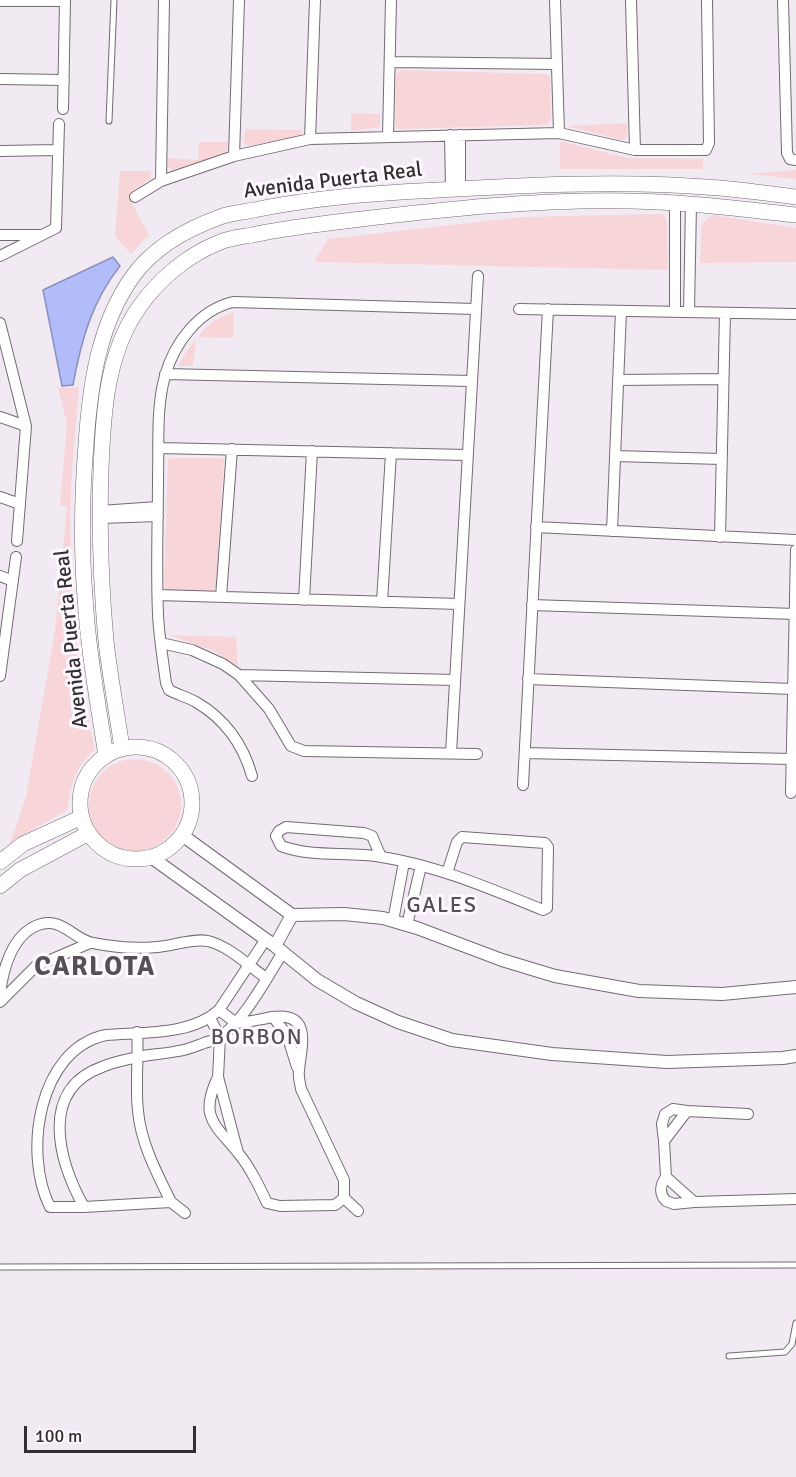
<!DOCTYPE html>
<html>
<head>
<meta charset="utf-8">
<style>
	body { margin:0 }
	#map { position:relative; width:796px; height:1477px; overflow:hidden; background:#f2eaf3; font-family:Signika,sans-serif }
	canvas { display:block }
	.scale { position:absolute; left:24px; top:1426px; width:172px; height:27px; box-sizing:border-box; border:3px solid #312e31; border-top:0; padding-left:8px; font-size:18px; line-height:21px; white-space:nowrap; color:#312e31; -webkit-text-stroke:4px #fef8ff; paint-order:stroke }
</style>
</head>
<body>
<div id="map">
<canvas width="796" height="1477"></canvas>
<div class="scale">100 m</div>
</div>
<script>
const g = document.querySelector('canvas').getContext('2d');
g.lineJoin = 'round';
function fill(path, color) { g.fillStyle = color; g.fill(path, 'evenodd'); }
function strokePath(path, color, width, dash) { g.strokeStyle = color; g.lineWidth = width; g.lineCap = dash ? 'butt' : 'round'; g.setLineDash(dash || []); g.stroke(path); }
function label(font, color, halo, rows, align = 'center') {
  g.font = font + ' Signika,sans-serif'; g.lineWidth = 6; g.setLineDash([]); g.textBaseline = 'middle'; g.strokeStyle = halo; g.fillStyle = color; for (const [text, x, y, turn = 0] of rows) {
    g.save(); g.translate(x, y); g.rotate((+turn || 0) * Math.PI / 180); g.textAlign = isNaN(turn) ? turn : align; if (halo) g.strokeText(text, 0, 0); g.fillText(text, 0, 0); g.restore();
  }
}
fill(new Path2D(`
	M401,70L546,74L550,77L551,120L547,125L399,129L395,126L396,74Z
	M351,113L380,114V127L351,131Z
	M627,123V137L622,140L567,126Z
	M245,129L303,130L300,136L248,146L244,143Z
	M560,141L627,158L703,159V169H560Z
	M199,142H228V149L225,153L173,170L168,167L167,158L198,160Z
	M796,170V179L750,174Z
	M120,171H151V178L132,192L129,198L149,235L131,254L115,236Z
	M663,214L667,221L668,270L314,262L328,239L522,217Z
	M713,215L796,228V262L700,263L702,223Z
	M234,312L233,338L198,337C208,323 218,317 234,312Z
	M196,339L193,366H178L186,352Z
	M79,387C76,421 73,455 71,488C68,575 75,664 95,749C75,768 71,784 67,810L10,843L26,796L55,631L67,507L60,505L67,424L58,388Z
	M170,458H222L224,460L216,587L213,591L167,590L164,586L168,461Z
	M169,635L236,637L238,666L214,651Z
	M89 805a46 46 0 1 1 92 0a46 46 0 1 1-92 0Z`), '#f8d5d8');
const water = new Path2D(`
	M113,257L120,266C92,301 81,341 73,385L62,386L43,290Z`);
fill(water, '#b1bcf9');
strokePath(water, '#8b91bd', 1.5);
const service = new Path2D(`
	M109,121L114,0
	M0,1267L796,1265
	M729,1356L785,1352L792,1344L796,1323`);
const minor = new Path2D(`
	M555,0L559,133
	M631,0L635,150
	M783,0L787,153L790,159L796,160
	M0,1H65
	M390,62L557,64
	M0,79L64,80
	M63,109L65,0
	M450,135L451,189
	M388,137L391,0
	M310,139L315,0
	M0,151L57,150
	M234,156L239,0
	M161,181L164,0
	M460,189V135
	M135,197L161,181L234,156L310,139L559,133L635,150H706L709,143L707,0
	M0,235H41
	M0,256L56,228L59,124
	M519,309L796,314
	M675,312V203
	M689,312L691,204
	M0,323L26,426L17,541
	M165,374L471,381
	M618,380L723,379
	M0,417L26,426
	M159,448L467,455
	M615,456L721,459
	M0,497L20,504
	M100,511L158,507
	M100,518L158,516
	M536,527L796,540
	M612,531L621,311
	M720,537L725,313
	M0,576L13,581
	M158,595L459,604
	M221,597L232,449
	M304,600L312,451
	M382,602L391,453
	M532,605L795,614
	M161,643L192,650L223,664L239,675L269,709L291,746L304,751L477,754
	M239,675L455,680
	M0,676L16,557
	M528,679L793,689
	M451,753L478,276
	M525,753L791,759
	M252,776C243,744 225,719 196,702C187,697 178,695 169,690L166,683C163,660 159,637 158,614C156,569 158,522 158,477C159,444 156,407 165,376C174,343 199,310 233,302L475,309
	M523,785L548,309
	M791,793L796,550
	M381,857L372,836L364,833L286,827L279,831L276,836L281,846C314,858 348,851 382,857C438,866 491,889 543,910L547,908L548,847L545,843L462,837L457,842L447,873
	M393,921L404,862
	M407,925L421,866
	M0,994C3,969 12,935 38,925C62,916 74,940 93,943C113,947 137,949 157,947C171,946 194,938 208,941C229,946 249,966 266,978
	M0,1002L36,966L90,943
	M273,1017L287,1035L297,1067
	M210,1018L220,1037L218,1077L238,1153
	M137,1032C139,1059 135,1085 138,1111C141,1144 157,1173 171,1202L84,1207H50C23,1154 38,1049 106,1035C141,1032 191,1036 219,1010L266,939
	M218,1077C198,1118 216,1125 239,1154C251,1169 259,1186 267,1203L280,1206L335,1205L344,1198V1180L301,1089C300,1083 298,1076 299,1070C301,1047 313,1012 273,1017C261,1019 249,1022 236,1023L219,1010
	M748,1114L687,1111L664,1141L666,1177L694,1202L796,1199
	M664,1141L662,1124L665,1114L673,1109L687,1111
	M666,1177C660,1185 659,1194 666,1201L674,1204L694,1202
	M344,1198L358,1211
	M171,1202L185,1213
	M84,1207C59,1162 38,1090 102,1067C113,1062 126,1060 138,1057C151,1054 165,1054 178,1051C187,1050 196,1046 204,1043C210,1041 217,1040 221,1036C244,1021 268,976 283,952`);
const tertiary = new Path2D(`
	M182,835L292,915L344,914L383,918L417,928L502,960L555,976L639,991L722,994L796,987
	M151,857L275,946L317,980L356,1003L398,1022L452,1040L552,1054L667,1062L783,1058L796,1056
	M275,946L292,915`);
const secondary = new Path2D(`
	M80 803a56 56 0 1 1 112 0a56 56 0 1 1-112 0Z
	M122,748C117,713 110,677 106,641C101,585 99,527 101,470C103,415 106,353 140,306C159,279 188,255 218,243C229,238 241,237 252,235C285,228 319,224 353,220C446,209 538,199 631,201C687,202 741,209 796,215
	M106,756C98,703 88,650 85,597C81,547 82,495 86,444C90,386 98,325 133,276C154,247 187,229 220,217C231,213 243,212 254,210C302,200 352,195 401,192C507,186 614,179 720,188C745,190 771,194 796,197
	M0,862L23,844L82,817
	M0,886L20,870L89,833`);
strokePath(service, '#726b73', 7);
strokePath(minor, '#726b73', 12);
strokePath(tertiary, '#726b73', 14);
strokePath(secondary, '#726b73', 16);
strokePath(service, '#fff', 5);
strokePath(minor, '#fff', 10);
strokePath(tertiary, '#fff', 12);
strokePath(secondary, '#fff', 15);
label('21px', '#312e31', '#fef8ff', [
	["Avenida Puerta Real",333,181,-7],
	["Avenida Puerta Real",72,639,-96]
]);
g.letterSpacing = '1.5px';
label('22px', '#554f56', '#fef8ff', [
	["GALES",442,906],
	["BORBON",257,1038]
]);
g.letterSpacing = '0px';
g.letterSpacing = '1.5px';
label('bold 27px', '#554f56', '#fef8ff', [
	["CARLOTA",95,968]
]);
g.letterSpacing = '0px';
</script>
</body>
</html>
